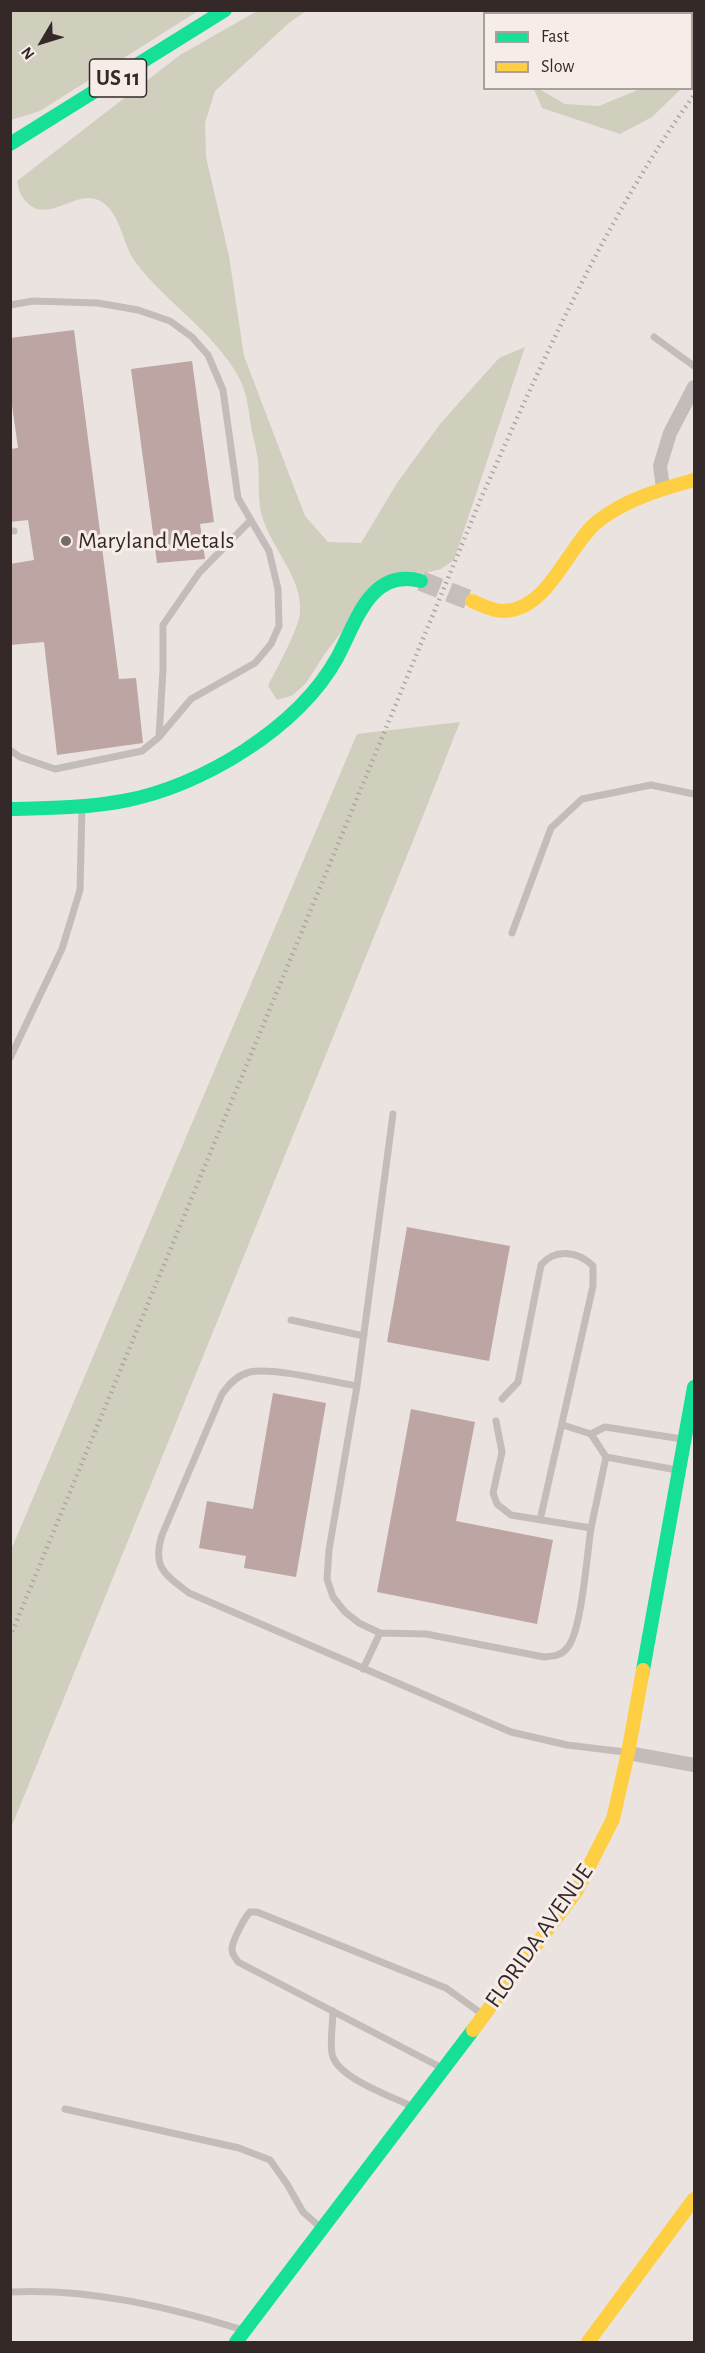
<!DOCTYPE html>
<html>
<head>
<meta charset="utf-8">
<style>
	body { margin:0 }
	#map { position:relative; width:705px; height:2353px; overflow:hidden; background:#ebe3e0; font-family:"Alegreya Sans",sans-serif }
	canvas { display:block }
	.frame { position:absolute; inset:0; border:12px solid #342928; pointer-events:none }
	.legend { position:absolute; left:483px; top:12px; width:210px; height:78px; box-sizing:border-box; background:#f7ede8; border:2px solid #a99f9b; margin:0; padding:8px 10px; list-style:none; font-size:18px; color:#342928 }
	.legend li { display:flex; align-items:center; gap:12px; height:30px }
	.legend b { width:30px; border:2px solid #a99f9b }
	.north { position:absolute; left:12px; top:12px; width:60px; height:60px; -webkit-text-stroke:4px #f7ede8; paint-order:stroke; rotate:232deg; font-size:16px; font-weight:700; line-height:24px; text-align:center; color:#342928 }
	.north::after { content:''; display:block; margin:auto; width:21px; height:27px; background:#342928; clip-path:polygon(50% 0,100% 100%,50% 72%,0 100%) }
</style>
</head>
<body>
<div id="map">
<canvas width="705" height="2353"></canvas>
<div class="frame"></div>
<ul class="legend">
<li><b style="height:8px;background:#16e098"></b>Fast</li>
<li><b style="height:8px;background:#ffcf43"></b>Slow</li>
</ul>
<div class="north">N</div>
</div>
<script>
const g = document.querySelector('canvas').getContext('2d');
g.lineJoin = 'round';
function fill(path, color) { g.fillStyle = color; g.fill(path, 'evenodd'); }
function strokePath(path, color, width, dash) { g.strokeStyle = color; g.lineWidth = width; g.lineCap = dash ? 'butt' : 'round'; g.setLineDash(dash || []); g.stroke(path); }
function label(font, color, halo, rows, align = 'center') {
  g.font = font + ' "Alegreya Sans",sans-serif'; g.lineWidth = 6; g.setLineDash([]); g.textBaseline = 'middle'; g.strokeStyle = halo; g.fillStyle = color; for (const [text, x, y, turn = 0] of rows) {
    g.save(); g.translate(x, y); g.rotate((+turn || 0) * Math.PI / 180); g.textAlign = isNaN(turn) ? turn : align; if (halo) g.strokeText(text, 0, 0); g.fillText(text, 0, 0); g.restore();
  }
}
fill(new Path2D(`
	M11,10H198V11L40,111L11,120Z
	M257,11H306L289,23L215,91L205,123L206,157L229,256L244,356L305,516L328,542L361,543L397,483L440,424L499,358L525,347L454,560L441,569L377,585L324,655L306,683L293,695L277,700L268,686C276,669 300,628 300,611C302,577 271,548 262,516C257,498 260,480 258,462C257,450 253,438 251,426C248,407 247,391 237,374C212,331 167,303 137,264C122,246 122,215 102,202C77,185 46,230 23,198C20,194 18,186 17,181L180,55Z
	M534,89H539L565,104L599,106L640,89H681L652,117L620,134L542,108Z
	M460,722L419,826L11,1828V1550L357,734Z`), '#d0cebc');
fill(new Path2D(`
	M540,10L694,11V48L692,50V14L539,13Z`), '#9fbab4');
fill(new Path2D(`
	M74,330L119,679L136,678L143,743L57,755L44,642L10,645V564L34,560L28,520L10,522V449L18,448L10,391V338Z
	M192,361L214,522L200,524L205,559L157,563L131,369Z
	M407,1227L510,1246L489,1361L387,1342Z
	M273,1393L326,1403L296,1577L244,1568L246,1556L199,1548L207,1501L253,1509Z
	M411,1409L475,1422L456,1521L553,1540L537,1624L377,1592Z`), '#bda5a4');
strokePath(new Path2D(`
	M421,581L472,601`), '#c6bebb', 20, [20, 10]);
strokePath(new Path2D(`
	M10,305L33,301L98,303L138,310L170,321L192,337L208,355L223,390L238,498L269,551L278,589L279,626L271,644L255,663L191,699L159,737L142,751L55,769L20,757L10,750
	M654,337L694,366
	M10,531H14
	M159,737L163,670V625L199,573L251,520
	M512,933L551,828L582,799L651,785L694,794
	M10,1058L62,949L80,890L82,809
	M393,1114L357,1386L329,1550L327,1579L333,1597L345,1612L359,1623L380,1633L426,1634L544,1657C554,1656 561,1656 568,1647C582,1628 587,1554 591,1528
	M291,1320L364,1336
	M357,1386C333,1382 272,1367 250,1372C237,1375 229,1384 222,1394L162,1535C152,1567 164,1574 189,1593L511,1732L567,1745L625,1752
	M502,1399L518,1382L541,1265C555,1248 578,1251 593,1266V1286L540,1520
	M496,1421L502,1452L493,1493L497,1504L511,1515L591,1528L606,1457
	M563,1425L591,1434L606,1457L677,1470
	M591,1434L605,1427L682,1439
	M363,1669L380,1633
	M333,2011C333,2022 329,2048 333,2057C341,2079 391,2096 411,2106
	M442,2068L238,1962C236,1958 231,1954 232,1948C233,1940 244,1918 250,1912H257L446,1988L482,2014
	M65,2109L239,2148L270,2160L287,2184L303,2212L320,2227
	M10,2292C89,2288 169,2307 243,2330`), '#c4bcba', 7);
strokePath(new Path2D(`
	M663,488L660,466L670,433L694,387
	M628,1753L694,1765`), '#c4bcba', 14);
strokePath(new Path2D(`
	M10,144L225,10
	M10,809C48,808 86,808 123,801C201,787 298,728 337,658C356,623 370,567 421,581
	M643,1670L694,1387
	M236,2342L473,2030`), '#16e098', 14);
strokePath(new Path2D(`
	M472,601C481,605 492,611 503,611C548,611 567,547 597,522C624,500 661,489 694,480
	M473,2030L577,1890L613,1819L628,1753L643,1670
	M588,2342L694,2199`), '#ffcf43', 14);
strokePath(new Path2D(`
	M10,1637L482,496C544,358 606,217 694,95`), '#aca6a4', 4.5, [1.5, 4.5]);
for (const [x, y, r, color] of [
	[66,541,6,"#746a68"]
]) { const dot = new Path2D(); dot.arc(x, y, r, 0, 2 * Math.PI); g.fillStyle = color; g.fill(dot); strokePath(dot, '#f7ede8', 2); }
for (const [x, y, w] of [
	[118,78,57]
]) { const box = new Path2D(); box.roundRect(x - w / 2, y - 19, w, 38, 4.5); g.fillStyle = '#f7ede8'; g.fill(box); strokePath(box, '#342928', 1.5); }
label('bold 22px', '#342928', null, [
	["US 11",118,78]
]);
label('24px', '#342928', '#f7ede8', [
	["Maryland Metals",78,541]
], 'left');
label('24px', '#342928', '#f7ede8', [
	["FLORIDA AVENUE",539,1936,-55]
]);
</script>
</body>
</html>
